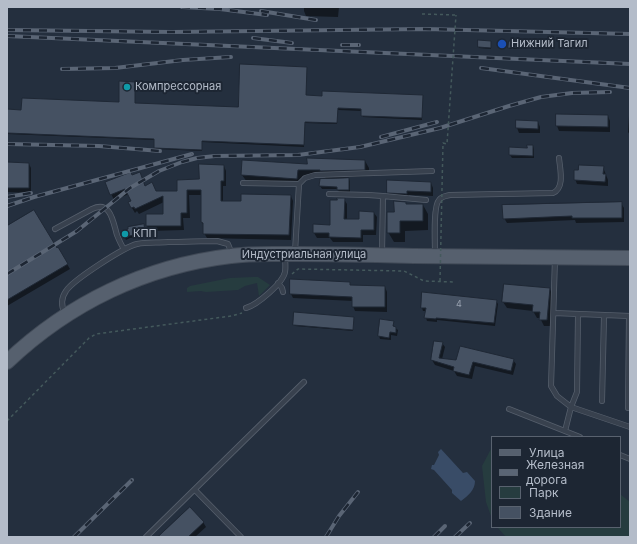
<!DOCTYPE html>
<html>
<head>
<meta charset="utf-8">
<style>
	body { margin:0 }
	#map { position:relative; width:637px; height:544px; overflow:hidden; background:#242f3e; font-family:Inter,sans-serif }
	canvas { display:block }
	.frame { position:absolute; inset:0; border:8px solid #b4bcc9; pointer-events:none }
	.legend { position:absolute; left:491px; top:436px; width:130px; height:92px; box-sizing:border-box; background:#1d2633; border:1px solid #59626f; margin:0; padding:5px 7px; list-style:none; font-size:12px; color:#b4bcc9 }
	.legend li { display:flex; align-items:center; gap:8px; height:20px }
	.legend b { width:20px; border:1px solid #59626f }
</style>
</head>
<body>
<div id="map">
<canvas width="637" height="544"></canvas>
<div class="frame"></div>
<ul class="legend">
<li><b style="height:5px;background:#56606e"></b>Улица</li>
<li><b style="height:5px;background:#5a6575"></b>Железная дорога</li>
<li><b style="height:11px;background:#263c3f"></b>Парк</li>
<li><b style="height:11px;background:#455162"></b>Здание</li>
</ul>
</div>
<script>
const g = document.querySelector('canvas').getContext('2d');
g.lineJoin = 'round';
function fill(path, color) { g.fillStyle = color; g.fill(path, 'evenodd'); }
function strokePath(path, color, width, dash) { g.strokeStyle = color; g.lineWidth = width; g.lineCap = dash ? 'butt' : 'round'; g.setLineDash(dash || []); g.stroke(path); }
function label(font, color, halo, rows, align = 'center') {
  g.font = font + ' Inter,sans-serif'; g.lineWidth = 4; g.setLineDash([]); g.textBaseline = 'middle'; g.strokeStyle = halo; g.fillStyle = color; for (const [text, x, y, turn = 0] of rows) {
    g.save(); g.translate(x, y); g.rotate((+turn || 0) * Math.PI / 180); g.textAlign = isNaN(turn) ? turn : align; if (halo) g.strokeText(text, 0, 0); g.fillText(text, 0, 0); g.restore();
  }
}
fill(new Path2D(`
	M253,277H258L270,285L259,296L257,283L245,286L238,290L206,292L201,291L187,292V288L190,286L230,278Z
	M492,447V519L486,502L482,466Z
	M620,494L630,502V537H506L497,527H620Z`), '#263c3f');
fill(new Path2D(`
	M441,449L463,473L467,472L475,481C475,490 468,496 461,501L452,493V490L434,470L431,469L432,465H434L439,455L438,452Z`), '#394c67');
fill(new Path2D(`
	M304,7H339L338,17L306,16L304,11Z
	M521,42L522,49H510L509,48Z
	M491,43V49L479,48V47Z
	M307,68L306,96H422V120L363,117L362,111L338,110L337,124L305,123L304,147L202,142V151L156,149L155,140L7,134V110L22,111L120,103L135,83V104L239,108Z
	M608,116L610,121V132L559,131L557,126Z
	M629,116H630V135L628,132Z
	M517,121L538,122L540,127V133H519L517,128Z
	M533,146L534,149V158H512L510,155Z
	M243,161L308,165L365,161L369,168V176L348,177L350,181V193H339L338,189H322L320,186L326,179L325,177L302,176L301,186L247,182L242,175Z
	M7,163L29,164L31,168V193L7,192Z
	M224,166L226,171V186H223V202H242L291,196L293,201L291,240L207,238L204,233V227L202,222V195H189L190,218H183L184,230L150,231L147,226L164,215V202L139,214L137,211L135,213L129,203L132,202L129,194L114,200L106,183L139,173L146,187L156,192H178Z
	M603,167L608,180V186L577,184L575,179Z
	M431,183L433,188V196L409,195V199L391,197L388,192Z
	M344,199L347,204V220H360L374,213L377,217L376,235H363V242H333L330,238H317L314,233L331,226Z
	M405,203L407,205H423L428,214V230L405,231V242H394L388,232L395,213Z
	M621,203L624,208V222L576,223L575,220L507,223L504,218Z
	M143,226L146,236L130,238L126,240L122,233Z
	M7,227L56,249H58L70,269L7,306Z
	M349,283L351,286L385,287L387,292V312L355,311L353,306V301L293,298L291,294Z
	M550,289L553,296L550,326H544L540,318H537L533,311L507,308L503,302Z
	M496,301L498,304L495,326L437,320V322L427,321L426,318V311H423L422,308Z
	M353,318V331L295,326L294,325Z
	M393,322L394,327L398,330L397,336L391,335V340L380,339L379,336Z
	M442,343L445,347L442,359L457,361L513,360L516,364L513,375L475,366L472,379L457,376L454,371L435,365L432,360Z
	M203,522L206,527L195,537H164Z`), '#0007');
const building = new Path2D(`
	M478,40L491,41V48L478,47Z
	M509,41L522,42L521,48H508Z
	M240,64L307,67L306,95L322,96V91L423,95L422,118L361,116V109L338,108L337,123L305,122L304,145L202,141V150L154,148V139L7,133V109L21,110L22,98L119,102V81L135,82V103L238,107Z
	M556,114L608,115V127L556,126Z
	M516,120L538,121V129L516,128Z
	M527,145H533V156L509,155V147L527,148Z
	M307,158L365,160V170L320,171V170H298L297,179L241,175L242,160L307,164Z
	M7,162L29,163V188H7Z
	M199,164L224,165V181H221V201H241V194L291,195L289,235L203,234V223L201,222V190H187V213H181V226H146V214H163V196L135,209L134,207L131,208L128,202L131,201L125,189L110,195L105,182L131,172L132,175L140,172L145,186L152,182L156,191H177V180L199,179Z
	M579,165L604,166L603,174H606L605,182L574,180V170H578Z
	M349,178V190H337V187L319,186L320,179Z
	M387,180L431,182V192L407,191V194L387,193Z
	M337,198H345L344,219H359V211L374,212V230H361V238L329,237V233H313V224L330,225V200H337Z
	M394,201L406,202V204H423V221H400V233H387V212H394Z
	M622,202V218H572V216L503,219L502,205Z
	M34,210L57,248L58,247L68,264L7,300V226Z
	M144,224L145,233L129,236L124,238L121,232L128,229V227Z
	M290,279L350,282V285L385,286V307H352V297L290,294Z
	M504,284L550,288L547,320H539L540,312H532L533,305L502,302Z
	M422,292L497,300L494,323L436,318V319L424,318L426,308H421Z
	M294,312L354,317L353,330L293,325Z
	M380,319L394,321L393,326L396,327V333L390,332L389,338L378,336Z
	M434,341L443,342L439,358L456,360L460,346L514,359L511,371L473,362L469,375L453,371L454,367L431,360Z
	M190,507L204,522L188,537H158Z`);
fill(building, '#455162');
strokePath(building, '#1f2835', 1);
const lane = new Path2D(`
	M243,183L299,184L295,252
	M299,184L305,178L315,175L432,171
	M329,194L368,195L383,196
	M55,229L92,209C111,200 113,222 117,235C119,240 121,245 124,249
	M382,253L383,196L426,200
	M435,253C435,243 433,206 439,200C442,196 446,196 450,195L553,193C565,188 560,169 559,158
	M555,258L551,386L557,396L571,407L630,427
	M278,283L282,288L283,292
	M246,308C257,305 283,283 285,272C286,267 285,261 285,256
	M554,313L630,316
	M65,314C61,306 61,298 66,291C73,280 124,247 137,244C147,242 158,243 168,242C184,242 201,241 217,241L228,244L232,254
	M602,401L604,316
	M628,408L629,316
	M509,409L580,437
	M565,431L571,407L577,392L578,315
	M620,455L630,459
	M195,490L241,537
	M146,537L304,382`);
const primary = new Path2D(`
	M7,362C69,303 146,266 231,256C251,253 272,254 293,254C333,254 374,255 414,256C486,256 558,257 630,258`);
strokePath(lane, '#565f6c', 6);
strokePath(primary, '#414a57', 16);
strokePath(new Path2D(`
	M422,14L456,15
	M292,274L298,269L404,271L424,281L454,282
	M7,421L89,338L96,334L231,316L242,313`), '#44595c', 1.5, [3, 3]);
strokePath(lane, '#38414e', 4.5);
strokePath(primary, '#56606e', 14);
const rail = new Path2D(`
	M182,7L220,9L267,15
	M261,11L316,20
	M7,30L172,32L425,29L630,34
	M7,36L630,64
	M253,38L292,43
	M342,45H359
	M481,68L630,88
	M62,69L115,68L183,60L231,57
	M381,137L437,122
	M7,144L99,146L160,151
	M7,197L31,193
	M7,206L34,197L192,154
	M7,274L77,231L130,188L159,171L182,162L197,158L215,156L298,155L360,147L440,128L509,106L541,97L572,93L610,92
	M74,537L132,480
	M326,537L339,516L358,492
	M434,537L445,526
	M455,537L470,523`);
strokePath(rail, '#5a6575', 4);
strokePath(rail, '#1d2633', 2.5, [8]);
strokePath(new Path2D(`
	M440,281L443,143L447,144L456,15`), '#44595c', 1.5, [3, 3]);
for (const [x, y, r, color] of [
	[502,44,5,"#1a4fb4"],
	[127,87,4,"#0f9aa8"],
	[125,234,4,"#0f9aa8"]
]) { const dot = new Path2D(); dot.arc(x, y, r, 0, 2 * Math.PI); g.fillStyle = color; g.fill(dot); strokePath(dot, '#1d2633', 1.5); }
label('9px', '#98a1af', null, [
	["4",459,304]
]);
label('11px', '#b4bcc9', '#1d2633', [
	["Нижний Тагил",511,44],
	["Компрессорная",135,87],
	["КПП",133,234]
], 'left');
label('11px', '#b4bcc9', '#1d2633', [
	["Индустриальная улица",304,255]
]);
</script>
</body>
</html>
